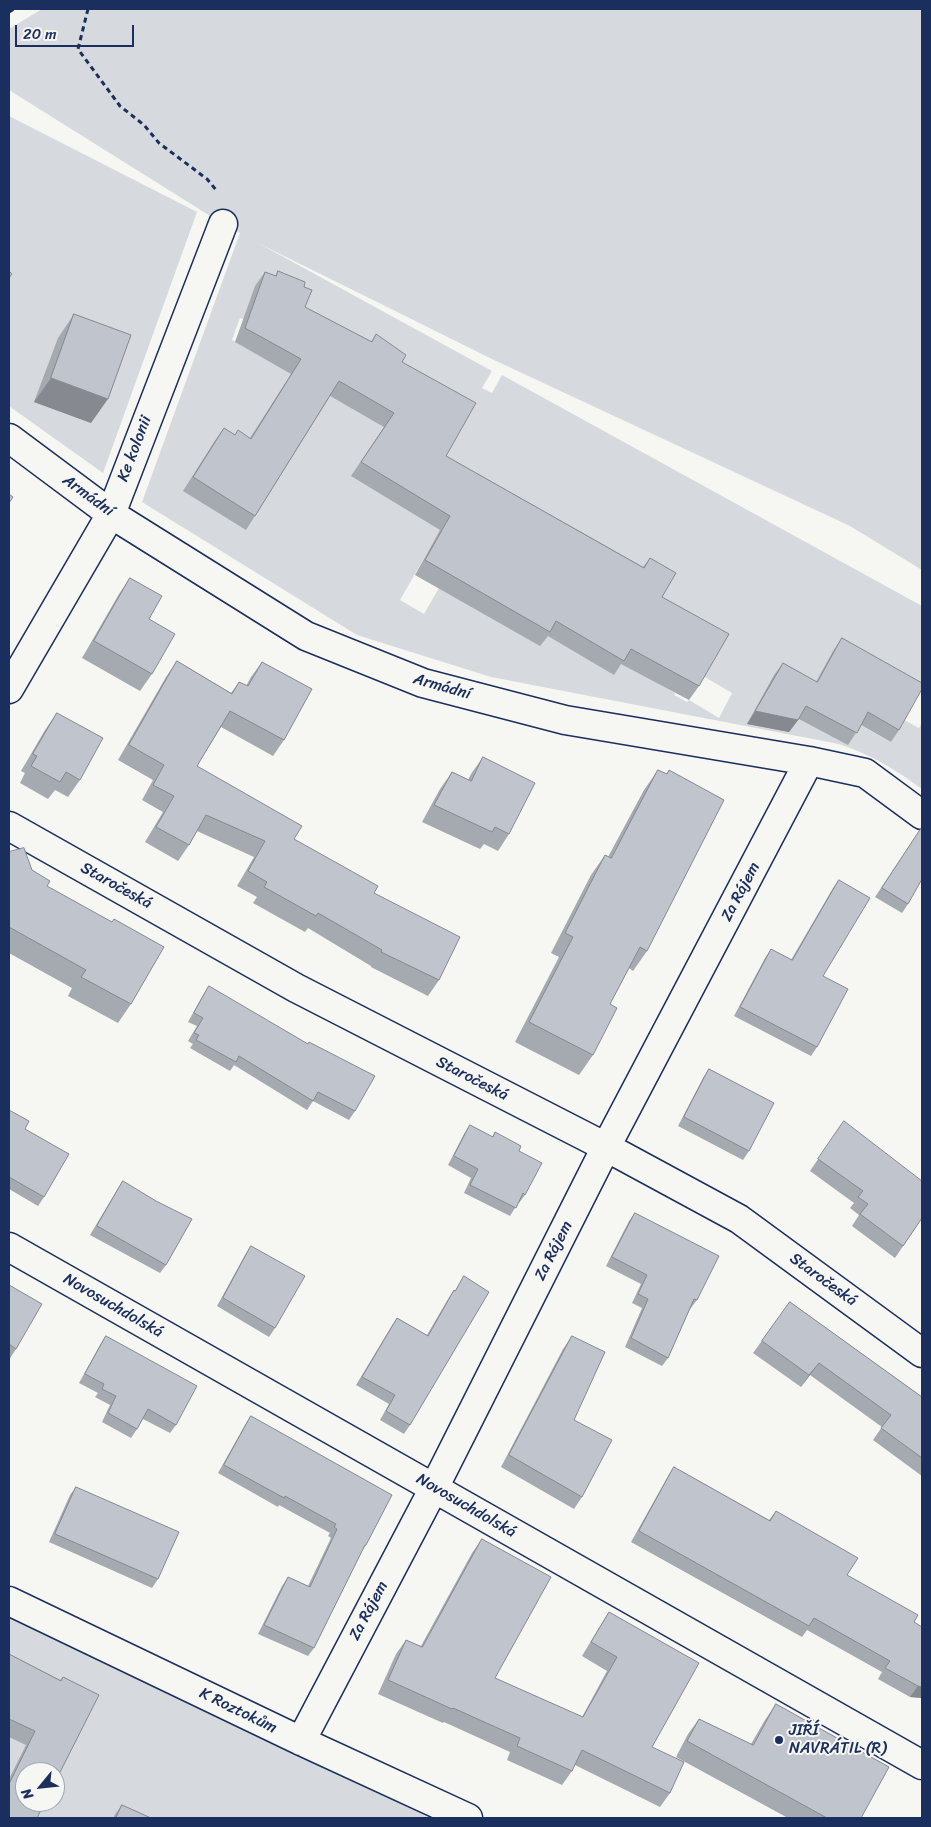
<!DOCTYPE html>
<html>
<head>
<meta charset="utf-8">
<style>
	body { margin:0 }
	#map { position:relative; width:931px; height:1827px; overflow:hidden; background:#f6f6f2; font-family:Sriracha,sans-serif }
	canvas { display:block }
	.frame { position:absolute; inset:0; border:10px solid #1b2f5e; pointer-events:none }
	.north { position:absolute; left:15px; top:1762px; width:50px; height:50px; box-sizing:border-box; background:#f6f6f2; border:1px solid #9ea6b7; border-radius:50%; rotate:242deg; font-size:14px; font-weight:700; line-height:20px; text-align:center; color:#1b2f5e }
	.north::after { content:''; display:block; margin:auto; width:18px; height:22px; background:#1b2f5e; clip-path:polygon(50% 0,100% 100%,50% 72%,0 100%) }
	.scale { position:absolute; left:15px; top:25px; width:119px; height:22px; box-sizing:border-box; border:2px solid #1b2f5e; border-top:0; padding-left:6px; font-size:15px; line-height:18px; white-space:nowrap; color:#1b2f5e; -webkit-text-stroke:4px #f6f6f2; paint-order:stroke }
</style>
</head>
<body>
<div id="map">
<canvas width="931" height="1827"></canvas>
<div class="frame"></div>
<div class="north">N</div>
<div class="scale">20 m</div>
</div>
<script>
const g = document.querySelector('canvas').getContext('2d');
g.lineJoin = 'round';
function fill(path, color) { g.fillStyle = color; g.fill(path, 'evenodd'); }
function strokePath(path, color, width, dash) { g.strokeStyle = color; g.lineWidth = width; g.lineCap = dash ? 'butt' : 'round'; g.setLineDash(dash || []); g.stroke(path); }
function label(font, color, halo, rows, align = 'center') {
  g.font = font + ' Sriracha,sans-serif'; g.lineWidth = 4; g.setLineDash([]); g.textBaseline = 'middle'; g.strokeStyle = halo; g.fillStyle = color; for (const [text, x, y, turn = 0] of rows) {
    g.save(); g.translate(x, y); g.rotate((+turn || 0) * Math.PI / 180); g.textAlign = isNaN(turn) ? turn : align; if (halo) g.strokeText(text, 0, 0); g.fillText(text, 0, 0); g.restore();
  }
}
fill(new Path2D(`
	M42,9H922V570L850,526L494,360L258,243L492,371L482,388L492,393L502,375L922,606V689L860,725L891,742L904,720L919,728L922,723V789C893,768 874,756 839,744L491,677L357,635L142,502L240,233L223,224L9,90V29ZM240,318L243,319L369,418L232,340ZM435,539L493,540L458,599L439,588L424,614L400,600ZM626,655L703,676L732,693L719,718L689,700L687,702L674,695L675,693L632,668Z
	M9,116L197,212L103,473L9,406Z
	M9,1592L429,1818H9ZM25,1772H55V1802H25Z`), '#d6d9dd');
const minor = new Path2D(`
	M9,438L111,514L306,636L423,683L565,720L809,761L865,773L922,815
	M9,689L111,514L223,224
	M9,826L296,988L606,1147L739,1219L922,1353
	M9,1247L922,1765
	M9,1601L301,1741L468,1818
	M301,1741L434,1488L606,1147L809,761`);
strokePath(minor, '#1b2f5e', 31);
strokePath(new Path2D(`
	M88,9L78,49L120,106L144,125L159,143L207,179L217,191
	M9,12L14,9`), '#1b2f5e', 3, [5, 4]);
strokePath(minor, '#f6f6f2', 28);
fill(new Path2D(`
	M278,271L304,287L305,307L371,342L376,334L402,362L446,456L643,567L650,558L662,597L699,686L689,700L621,664L614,675L548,636L540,646L415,575L440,530L351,476L384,427L330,396L255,516L246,530L183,491L214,442L224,428L235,435L250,438L291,374L235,342L255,286L265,272L275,276Z
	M74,314L91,423L34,402L58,338Z
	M130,578L149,619L152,674L140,691L82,658L119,594Z
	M842,638L899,730L891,742L861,725L848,745L799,719L789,732L747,724L774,675L783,663L816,682L833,651Z
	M177,661L231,693L239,682L246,686L251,677L262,662L284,740L273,756L221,727L197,766L294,839L374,893L439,980L428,996L371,967V966L308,928L305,932L253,903L257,897L237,886L254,857L197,831L189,845L178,861L145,842L163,812L142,800L153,780L118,760L166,677Z
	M57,713L80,780L68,797L55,790L48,799L20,783L25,773L21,771L45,730Z
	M483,757L509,834L498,851L484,844L480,849L422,822L440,789L452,772L468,780L471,774Z
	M658,770L666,774L669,770L647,951L633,971L629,968L610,1004L593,1055L579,1075L515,1042L559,957L551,953L591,875L605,855L608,857L644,790Z
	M922,827L908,904L902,913L875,897Z
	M9,852L32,870L47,886L131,1004L118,1023L68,996L72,988L9,953Z
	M839,880L823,976L817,1047L811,1056L734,1016L765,958L771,949L791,960L833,888Z
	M209,986L355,1111L349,1120L313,1101L307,1110L234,1065L230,1071L190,1048L193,1044L188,1041L197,1026L188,1022L203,995Z
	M709,1069L749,1151L743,1160L678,1126L703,1078Z
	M9,1110L25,1129L44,1197L38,1206L9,1189Z
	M844,1121L922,1218L895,1258L852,1226L859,1215L850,1208L854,1203L810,1171Z
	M470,1125L492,1137L495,1132L519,1151L525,1195L519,1203H518L510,1216L464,1193L471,1178L448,1165L464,1134Z
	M123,1181L166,1265L160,1273L90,1235L117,1190Z
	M635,1213L697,1300L690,1309L668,1358L662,1366L625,1347L642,1308L632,1303L641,1284L606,1266L629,1221Z
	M251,1246L275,1328L269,1337L217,1306L245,1255Z
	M464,1276L410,1425L404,1434L380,1420L389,1404L356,1385L391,1327L397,1318L427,1335L448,1299L454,1290L455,1291Z
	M9,1285L16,1349L9,1360Z
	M790,1302L922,1397V1476L873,1440L882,1427L810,1375L801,1387L753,1353Z
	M106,1336L176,1425L170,1433L143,1419L137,1429L131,1438L102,1422L110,1405L95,1397L98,1393L79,1383L100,1345Z
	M572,1336L574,1420L582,1497L574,1509L501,1467L563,1349Z
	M251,1416L366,1545L360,1554L314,1648L308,1656L258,1634L282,1586L288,1577L308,1586L331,1538L328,1536L330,1533L279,1505L278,1507L218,1473L245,1425Z
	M674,1467L769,1520L776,1511L847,1575L914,1622L922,1627V1698L910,1697L878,1679L882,1672L807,1630L802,1637L631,1542L667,1478Z
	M76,1487L158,1579L152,1588L49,1542L70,1495Z
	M482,1539L495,1678L582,1717L607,1671L582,1656L600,1626L609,1612L652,1747L670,1793L660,1807L575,1765L572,1771L562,1785L507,1760L510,1752L444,1722L443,1723L378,1694L396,1654L406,1640L421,1646L472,1553Z
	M9,1654L60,1680L63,1677L9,1818V1779L26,1745L9,1737Z
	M776,1704L861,1818H788L676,1757L688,1734L699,1719L751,1744L765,1720Z
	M122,1805L151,1818H113L116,1813Z`), '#a5a9b0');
fill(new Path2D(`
	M51,378L108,399L91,423L34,402Z
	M755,711L798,720L789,732L747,724Z
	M819,1363L801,1387L809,1375Z
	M918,1686L922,1687V1698L910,1697Z`), '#868990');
const building = new Path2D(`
	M9,271L12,274L9,278Z
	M278,271L305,282L304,287L312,290L305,307L372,342L376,334L406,355L402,362L476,403L446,456L644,568L650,558L676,573L662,597L729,634L699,686L631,649L624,661L556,621L550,632L425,560L450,516L361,462L394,413L339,381L255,516L193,477L224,428L235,435L238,430L251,439L301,359L245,328L265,272L276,276Z
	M74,314L131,335L108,399L51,378Z
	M9,494L13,497L9,503Z
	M130,578L162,596L149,619L175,634L152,674L94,641Z
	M842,638L922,683V689L899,730L868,712L857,733L806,706L798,720L755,711L783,663L817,682Z
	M177,661L232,694L239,682L248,686L262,662L312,689L284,740L230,711L197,766L302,826L294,839L378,886L374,893L460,937L439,980L381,952L382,950L318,913L316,916L264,887L267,882L248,871L265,841L206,815L189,845L156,827L174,796L153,785L164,765L129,745Z
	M57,713L103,738L80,780L66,772L60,782L31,766L37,756L33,754Z
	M483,757L535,783L509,834L495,827L492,832L434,805L452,772L471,781Z
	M658,770L667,774L669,770L724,800L647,951L640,947L610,1004L617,1008L593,1055L529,1022L573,937L565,933L605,855L611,858Z
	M922,827V879L908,904L882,888Z
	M24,848L32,870L50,881L47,886L112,922L114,919L164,947L131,1004L81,977L86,970L9,927V852Z
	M839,880L870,898L823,976L848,989L817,1047L740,1007L771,949L792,960Z
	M209,986L308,1044L309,1042L375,1076L355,1111L318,1092L313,1101L239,1056L236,1062L196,1040L199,1035L194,1033L203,1018L194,1013Z
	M709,1069L774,1103L749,1151L684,1117Z
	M9,1110L29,1121L25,1129L69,1154L44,1197L9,1177Z
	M844,1121L922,1181V1218L903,1246L860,1214L868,1204L858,1197L863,1191L818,1159Z
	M470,1125L493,1137L495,1132L521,1146L519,1151L542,1163L525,1195L523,1193L516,1208L470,1185L478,1169L454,1156Z
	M123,1181L156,1201L192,1219L166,1265L97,1226Z
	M635,1213L719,1256L697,1300L694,1299L668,1358L631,1338L648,1299L638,1294L647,1275L612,1257Z
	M251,1246L305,1276L275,1328L223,1298Z
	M464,1276L489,1292L410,1425L386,1411L395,1395L362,1377L397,1318L428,1336L454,1290L455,1291Z
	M9,1285L42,1304L16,1349L9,1344Z
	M790,1302L922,1397V1458L881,1428L891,1415L819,1363L809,1375L762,1341Z
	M106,1336L197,1386L176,1425L148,1409L137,1429L108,1413L116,1396L102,1389L104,1384L85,1374Z
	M572,1336L605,1352L574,1420L612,1440L582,1497L509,1455Z
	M251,1416L392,1495L366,1545H365L314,1648L264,1625L288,1577L310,1587L337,1529L334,1527L336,1524L285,1496L284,1498L224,1465Z
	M674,1467L770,1521L776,1511L858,1558L847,1575L918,1615L914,1622L922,1627V1687L918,1686L885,1668L890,1661L814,1618L809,1626L639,1531Z
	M76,1487L179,1532L158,1579L55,1534Z
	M482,1539L551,1577L495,1678L583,1717L617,1657L591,1642L609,1612L699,1663L652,1747L684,1762L670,1793L582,1750L572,1771L517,1746L520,1738L453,1708L452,1709L388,1680L406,1640L422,1647Z
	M9,1654L61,1681L63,1677L99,1695L55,1782V1772H25V1802H45L37,1818H9V1784L35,1731L9,1719Z
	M776,1704L889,1767L861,1818H827L687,1741L699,1719L753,1745Z
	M122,1805L151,1818H116Z`);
fill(building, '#c0c4cd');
strokePath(building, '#868990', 1);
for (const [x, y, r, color] of [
	[779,1740,5,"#1b2f5e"]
]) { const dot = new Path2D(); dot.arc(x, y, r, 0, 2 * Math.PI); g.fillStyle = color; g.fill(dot); strokePath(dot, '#f6f6f2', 2); }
label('16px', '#1b2f5e', '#f6f6f2', [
	["Ke kolonii",135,449,-69],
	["Armádní",88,496,36],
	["Armádní",442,687,16],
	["Staročeská",116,886,29],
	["Za Rájem",741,892,-62],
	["Staročeská",472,1079,27],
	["Za Rájem",554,1251,-63],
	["Staročeská",823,1280,36],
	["Novosuchdolská",113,1306,30],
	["Novosuchdolská",466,1506,30],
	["Za Rájem",369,1611,-62],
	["K Roztokům",238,1711,26]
]);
label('16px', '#1b2f5e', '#f6f6f2', [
	["JIŘÍ",789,1731],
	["NAVRÁTIL (R)",789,1749]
], 'left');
</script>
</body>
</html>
